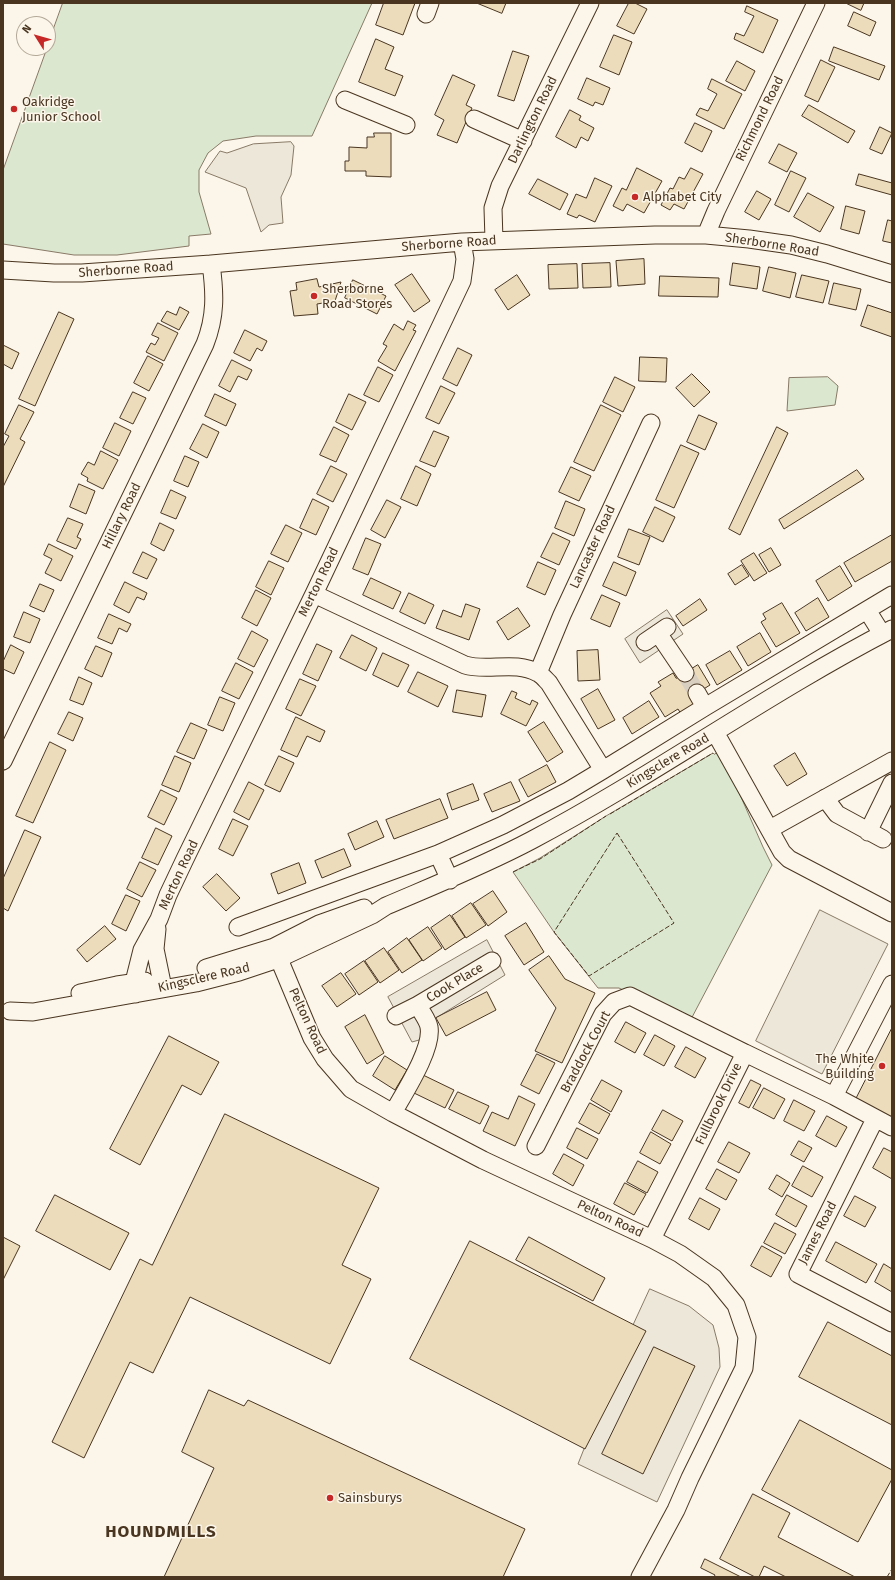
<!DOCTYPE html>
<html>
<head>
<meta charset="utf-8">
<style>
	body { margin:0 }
	#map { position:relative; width:895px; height:1580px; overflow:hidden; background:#fbf6e9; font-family:"Fira Sans",sans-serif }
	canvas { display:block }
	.frame { position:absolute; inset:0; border:4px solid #4a3520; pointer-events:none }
	.north { position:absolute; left:16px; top:16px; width:40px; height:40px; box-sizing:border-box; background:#fbf6e9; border:1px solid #b4a999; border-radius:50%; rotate:307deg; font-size:11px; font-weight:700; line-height:16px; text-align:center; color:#4a3520 }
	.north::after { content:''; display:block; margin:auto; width:14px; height:18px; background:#c62828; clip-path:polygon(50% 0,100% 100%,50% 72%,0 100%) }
</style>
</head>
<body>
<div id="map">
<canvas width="895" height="1580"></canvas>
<div class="frame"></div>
<div class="north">N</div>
</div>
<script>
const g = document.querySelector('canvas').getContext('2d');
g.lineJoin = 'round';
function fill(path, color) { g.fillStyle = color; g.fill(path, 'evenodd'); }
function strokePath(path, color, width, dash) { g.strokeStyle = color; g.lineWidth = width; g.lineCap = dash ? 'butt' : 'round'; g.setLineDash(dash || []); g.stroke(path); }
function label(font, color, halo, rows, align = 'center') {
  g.font = font + ' "Fira Sans",sans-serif'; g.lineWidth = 3; g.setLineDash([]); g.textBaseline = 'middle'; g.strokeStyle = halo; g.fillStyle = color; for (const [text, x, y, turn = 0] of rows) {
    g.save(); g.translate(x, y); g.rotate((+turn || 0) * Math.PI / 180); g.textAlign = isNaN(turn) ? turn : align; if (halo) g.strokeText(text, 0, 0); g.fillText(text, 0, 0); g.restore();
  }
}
const green = new Path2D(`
	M63,3H372L312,136H256L223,141L208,153L199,170V192L211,234L189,236V246L117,255H74L3,244V170L47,48H48V44Z
	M828,377L838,386L835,405L787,411L789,378Z
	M719,752L726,763L763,847L772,865L689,1023L619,988H598L554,932L513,872L540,858L606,816L713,753L714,754Z`);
fill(green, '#dce7d0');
strokePath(green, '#887966', 1);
const parking = new Path2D(`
	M291,142L294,146L291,175L281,197L283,223L269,225L261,232L246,188L205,172L220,151L227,153L253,144Z
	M667,610L683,634L640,663L625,639Z
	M820,910L888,944L822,1074L756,1041Z
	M487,940L505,975L436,1018L426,1038L412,1042L388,997Z
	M650,1289L689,1306L713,1325L719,1348L720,1367L657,1502L578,1464L633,1325Z`);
fill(parking, '#ede7d9');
strokePath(parking, '#887966', 1);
const building = new Path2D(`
	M384,3H415L403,35L376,25Z
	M477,3H506L502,13Z
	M629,3H635L647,9L634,34L617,26Z
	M846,3H864L861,10Z
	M747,6L778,20L763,53L734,39L736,33L744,36L754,16L745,12Z
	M854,12L876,22L870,36L848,26Z
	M614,35L632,42L619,75L600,67Z
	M376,39L394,47L385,69L403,76L395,96L359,82Z
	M834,47L885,66L879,80L829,61Z
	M513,51L529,56L514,101L498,96Z
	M821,60L835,67L818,102L805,96Z
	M737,61L755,71L745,91L726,81Z
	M453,75L475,85L466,105L472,108L457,143L437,135L444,120L435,115Z
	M587,78L610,88L603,105L595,102L593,106L578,99Z
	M712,79L742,94L724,129L696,115L700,108L708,111L717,94L708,89Z
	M809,105L855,131L848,143L802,116Z
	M570,110L581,116L579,120L594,128L588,141L581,137L576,148L556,137Z
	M695,123L712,131L702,152L685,143Z
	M880,127L892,133L882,154L870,149Z
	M374,133H391V177L366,176V171H345V161H349V147L367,148V137H374Z
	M779,144L797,153L787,172L769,163Z
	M637,168L662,181L644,213L627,204L623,211L613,206L622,188L626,190Z
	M691,168L703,174L684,209L674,204L670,210L661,205L670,188L673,189L679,177L684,179Z
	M791,171L806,178L789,212L775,205Z
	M859,174L892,183V195L856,185Z
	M595,178L612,186L595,222L579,215L577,218L567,214L576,194L586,198Z
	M538,179L568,194L560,210L529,194Z
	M757,191L771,199L759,220L745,212Z
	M808,193L834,207L820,232L794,217Z
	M846,206L865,211L859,234L841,229Z
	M888,220L892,221V243L883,241Z
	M644,259L645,284L618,286L616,261Z
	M610,263L611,287L583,288L582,264Z
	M733,263L760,267L757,289L730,285Z
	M577,264L578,288L549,289L548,265Z
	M769,267L796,273L790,298L763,291Z
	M412,274L430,301L414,312L395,285Z
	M517,275L530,295L508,310L495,290Z
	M802,275L829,281L823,303L796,297Z
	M660,276L719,278L718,297L659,296Z
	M317,279L319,287L341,282L335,301L317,304L318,314L294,316L290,291L297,290L296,283Z
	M353,280L386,296L377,314L345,298Z
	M834,283L861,289L856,310L829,304Z
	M868,305L892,313V337L861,326Z
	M180,307L189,312L179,330L161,321L167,311L176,315Z
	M59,312L74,319L35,406L19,399Z
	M408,321L416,325L413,330L416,331L395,371L378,361L387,346L383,344L394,324L403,330Z
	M158,323L178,333L164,361L146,352L151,343L155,345L159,338L152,335Z
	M245,330L267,341L262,351L257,348L250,361L234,353Z
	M3,345L19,353L12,369L3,364Z
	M458,348L472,355L457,386L443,379Z
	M148,356L163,364L149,391L134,383Z
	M640,357L667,358L666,382L639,381Z
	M232,360L252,370L247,380L238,376L230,392L219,386Z
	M378,367L393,375L379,402L364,395Z
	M692,374L710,392L694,407L676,388Z
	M615,377L635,387L623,412L603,402Z
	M441,386L455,393L439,424L426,418Z
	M133,392L146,398L133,424L120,418Z
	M215,394L236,404L226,426L205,416Z
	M349,394L366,402L352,430L336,422Z
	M19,405L34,412L20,439L25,442L3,487V447L9,436L5,434Z
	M601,405L621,415L594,471L574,462Z
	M699,415L717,423L705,450L687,442Z
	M115,423L131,431L119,456L103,448Z
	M203,424L219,432L207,458L190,449Z
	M334,427L349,435L336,462L320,455Z
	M777,427L788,433L740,535L729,529Z
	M434,431L449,437L435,467L420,461Z
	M681,445L699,453L674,508L656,500Z
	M101,451L118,460L103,489L87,481L88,478L81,474L88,462L94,465Z
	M185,456L199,462L188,487L174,481Z
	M331,466L347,474L333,502L317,494Z
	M416,466L431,474L417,506L401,499Z
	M571,467L591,476L579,501L559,492Z
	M857,470L864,479L784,529L779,520Z
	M79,484L95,491L86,514L70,507Z
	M171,490L186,497L176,519L161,513Z
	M313,499L329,507L316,535L300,528Z
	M387,500L401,507L385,538L371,530Z
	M566,501L585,509L574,536L555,528Z
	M655,507L675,517L663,542L643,532Z
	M68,518L83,524L77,537L81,539L76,549L57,541Z
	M160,523L174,530L164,551L151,544Z
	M286,525L302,533L288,562L271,554Z
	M629,529L650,537L639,565L618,557Z
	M553,533L570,541L559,565L541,557Z
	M892,535V561L855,582L844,563Z
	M366,538L381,544L368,575L353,569Z
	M49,544L73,556L61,581L45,573L52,559L44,555Z
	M771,548L781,565L769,572L759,555Z
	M143,552L157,559L147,579L133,573Z
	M754,553L767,573L754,581L741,561Z
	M269,561L284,568L271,595L256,587Z
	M538,562L556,570L545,595L527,587Z
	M614,562L636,572L626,596L603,586Z
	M742,565L749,576L735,585L728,574Z
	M840,566L852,586L828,601L816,581Z
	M371,578L401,592L393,609L363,595Z
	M125,582L147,593L144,600L137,597L129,613L114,605Z
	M40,584L54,590L44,612L30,606Z
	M256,590L271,598L257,626L242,618Z
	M409,593L434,605L425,624L400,612Z
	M602,595L620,603L610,627L591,619Z
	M818,598L829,617L806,631L795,613Z
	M700,599L707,610L683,626L676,616Z
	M782,603L800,633L776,647L761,622L766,619L763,614Z
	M466,604L480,609L469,640L436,628L443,610L461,617Z
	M518,608L530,626L508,640L497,622Z
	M24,612L40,619L30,643L14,637Z
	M109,614L131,624L127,632L119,628L112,644L98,638Z
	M252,631L268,640L254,667L238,659Z
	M760,633L771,652L748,666L737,647Z
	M352,635L377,648L366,671L340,658Z
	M317,644L332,651L318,681L303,674Z
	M11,645L24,652L14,674L3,669V662Z
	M96,646L112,653L102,677L85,669Z
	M598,650L600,680L578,681L577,651Z
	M730,651L742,670L717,685L706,665Z
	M383,653L409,665L398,687L373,675Z
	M236,663L253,672L239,699L222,691Z
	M698,665L710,685L691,697L696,706L681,714L678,709L665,717L650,693L661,686L658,682L673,673L676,678Z
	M418,672L448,686L438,707L408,692Z
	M79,677L92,683L83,705L70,700Z
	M300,679L316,686L301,716L286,709Z
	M598,689L615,720L598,729L581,699Z
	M457,690L486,695L482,717L453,712Z
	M512,691L517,693L515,698L530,705L532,700L538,703L526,726L501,714Z
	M220,697L235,703L223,731L208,725Z
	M649,701L659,717L632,734L623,718Z
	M69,712L83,718L73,741L58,734Z
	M296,717L325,731L320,742L307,736L297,757L281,750Z
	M544,722L563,752L547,762L528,732Z
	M191,723L207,730L194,759L177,752Z
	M50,742L66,750L33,823L16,816Z
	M795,753L807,774L787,786L774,766Z
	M175,756L191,763L179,792L162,785Z
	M279,756L294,763L280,792L265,785Z
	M547,765L556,782L528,797L519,780Z
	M249,782L264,790L249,820L234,812Z
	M511,782L520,801L492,812L484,794Z
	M473,784L479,800L452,810L447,794Z
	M161,790L177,798L164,825L148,817Z
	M440,799L448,818L394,839L386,820Z
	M233,819L248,826L233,856L219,849Z
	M377,821L384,837L355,850L348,834Z
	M156,828L172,836L158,865L142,858Z
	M25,830L41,837L8,911L3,908V879Z
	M344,849L351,866L322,878L315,861Z
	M140,862L156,870L142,897L127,889Z
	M299,863L306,883L278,894L271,874Z
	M217,874L240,898L226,911L203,887Z
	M493,891L507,912L488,926L473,904Z
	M126,895L140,901L126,931L112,924Z
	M471,903L486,925L466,938L452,916Z
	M450,915L465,937L445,950L431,928Z
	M526,923L544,952L524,965L505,936Z
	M105,926L116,939L87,962L77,950Z
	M428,927L442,948L423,961L409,940Z
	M407,938L422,960L402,973L388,952Z
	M384,948L399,970L380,983L365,961Z
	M549,956L565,979L595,993L562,1063L535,1051L556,1008L529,970Z
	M364,961L378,982L359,995L345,974Z
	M341,973L356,994L337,1007L322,986Z
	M487,992L496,1010L446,1036L436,1018Z
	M365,1015L384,1053L367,1064L345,1027Z
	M626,1022L646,1033L635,1053L615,1042Z
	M892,1028V1124L853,1105Z
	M655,1035L675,1046L664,1066L644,1055Z
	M169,1036L219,1062L201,1095L182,1085L140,1165L110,1149Z
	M686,1047L706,1058L695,1078L675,1067Z
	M537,1054L555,1063L539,1094L521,1085Z
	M385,1056L407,1070L395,1090L373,1076Z
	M423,1075L454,1090L445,1108L414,1093Z
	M602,1080L622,1091L611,1112L591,1100Z
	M751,1080L761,1085L749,1108L739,1103Z
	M764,1088L785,1099L774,1119L753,1108Z
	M458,1092L489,1106L480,1124L449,1109Z
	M519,1096L535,1104L515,1146L483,1131L492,1112L508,1119Z
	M794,1100L815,1111L804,1131L784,1121Z
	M590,1103L610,1114L599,1134L579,1123Z
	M663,1110L683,1121L672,1141L652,1130Z
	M225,1114L379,1188L342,1265L371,1279L330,1364L190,1297L153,1373L130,1362L84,1458L52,1442L140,1259L152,1265Z
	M827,1116L847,1127L836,1147L816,1136Z
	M577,1128L598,1139L587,1159L567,1148Z
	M651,1132L671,1144L660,1164L640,1153Z
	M799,1141L812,1148L804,1162L791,1155Z
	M729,1142L750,1153L739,1173L718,1162Z
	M884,1148L892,1152V1179L873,1168Z
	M564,1154L584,1165L573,1186L553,1174Z
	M638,1161L658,1172L647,1193L627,1182Z
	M803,1166L823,1177L812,1197L792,1186Z
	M717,1169L737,1180L726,1200L706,1189Z
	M777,1175L790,1183L782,1197L769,1189Z
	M625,1183L646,1194L634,1215L614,1204Z
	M55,1195L129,1233L110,1270L36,1231Z
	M787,1195L807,1206L796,1227L776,1215Z
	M855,1196L876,1207L865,1227L844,1216Z
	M700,1198L720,1209L709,1230L689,1219Z
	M775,1223L796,1234L785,1254L764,1243Z
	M3,1237L20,1246L3,1280Z
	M529,1237L605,1278L593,1301L516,1260Z
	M470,1241L646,1331L585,1449L410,1359Z
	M836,1242L877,1264L866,1283L826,1261Z
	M762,1246L782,1257L771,1277L751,1266Z
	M884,1264L892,1269V1292L875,1282Z
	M828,1322L892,1356V1425L799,1377Z
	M654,1347L695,1366L643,1474L602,1454Z
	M209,1390L244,1406L248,1400L525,1529L503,1577H164L214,1468L182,1452Z
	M800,1420L892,1470V1479L858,1542L762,1490Z
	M753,1494L790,1513L778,1537L855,1577H786L764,1566L759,1577H755L720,1559Z
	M705,1559L741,1577H714L715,1575L701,1568Z`);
fill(building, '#ecdcbc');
strokePath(building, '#4a3520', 1);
strokePath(new Path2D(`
	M685,673L697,693`), '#d8cfc1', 17, [17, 8]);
const minor = new Path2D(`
	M426,14L430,3
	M345,100L406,125
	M474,119L523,141
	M706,235L716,211L816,3
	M494,240L493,208L500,186L590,3
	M3,270L54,273H82L211,264L462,242L655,235H706L749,239L791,245L827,254L892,274
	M314,594L465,665C488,672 515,660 538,673C542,675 546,680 549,683L603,770
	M867,610L882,634
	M658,633L685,673
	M645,642L667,627
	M538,673L562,615L651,423
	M697,693L705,707
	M715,732L782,852L789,859L892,913
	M3,761L205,344C216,316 215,293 211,264
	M825,798L837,814L883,839
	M770,829L892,761
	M868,832L892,783
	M438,854L450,880
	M238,927L438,854L503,825L568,791L603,770L705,707L892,595
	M157,929L155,949L163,988
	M274,947L312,1038L325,1059L351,1089L393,1113L483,1160L652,1239L680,1254L714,1278L736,1305L747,1337L744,1368L690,1478L676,1510L640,1577
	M206,968L274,947L319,924L364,908
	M80,993L117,985L145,981
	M135,994L134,982L142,950L159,919L168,895L185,859L314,594L462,281L465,259L462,242
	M10,1011L33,1012L196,983L239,972L278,959L372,915L386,906C435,885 485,865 532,840C655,775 768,693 892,629
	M396,1016L418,1005
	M834,1096L892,984
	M393,1113C404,1093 433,1049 429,1027C428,1020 421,1012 418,1005L492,961
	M875,1119L798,1274L892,1323
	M536,1146L603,1014L614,1002L630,996L745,1053
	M652,1239L745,1053L834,1096L892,1127`);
strokePath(minor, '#4a3520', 19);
strokePath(minor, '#fbf6e9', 17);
strokePath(new Path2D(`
	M610,814L713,753
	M617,833L674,923L589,976L554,932Z
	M513,872L540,859L606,816
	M887,1577L892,1569`), '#4a3520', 1, [5, 2]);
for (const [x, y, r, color] of [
	[14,109,4,"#c62828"],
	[635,197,4,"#c62828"],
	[314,296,4,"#c62828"],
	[882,1066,4,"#c62828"],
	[330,1498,4,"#c62828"]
]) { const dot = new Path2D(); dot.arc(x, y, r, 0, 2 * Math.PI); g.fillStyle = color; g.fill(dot); strokePath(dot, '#fbf6e9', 1.5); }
label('13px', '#4a3520', '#fbf6e9', [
	["Oakridge",22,102],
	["Junior School",22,117],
	["Alphabet City",643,197],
	["Sherborne",322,289],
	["Road Stores",322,304],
	["The White",874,1059,"right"],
	["Building",874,1074,"right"],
	["Sainsburys",338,1498]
], 'left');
label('13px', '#4a3520', '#fbf6e9', [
	["Richmond Road",760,119,-64],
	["Darlington Road",533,120,-64],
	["Sherborne Road",449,244,-4],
	["Sherborne Road",772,245,9],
	["Sherborne Road",126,270,-4],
	["Hillary Road",122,516,-64],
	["Lancaster Road",593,547,-65],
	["Merton Road",319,582,-64],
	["Kingsclere Road",668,761,-31],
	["Merton Road",179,875,-65],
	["Kingsclere Road",204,978,-13],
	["Cook Place",455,983,-31],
	["Pelton Road",307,1021,65],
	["Braddock Court",586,1052,-62],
	["Fullbrook Drive",719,1104,-64],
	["Pelton Road",610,1219,25],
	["James Road",818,1233,-63]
]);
g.letterSpacing = '1px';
label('bold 17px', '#4a3520', '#fbf6e9', [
	["HOUNDMILLS",161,1532]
]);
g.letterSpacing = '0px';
</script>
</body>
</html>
